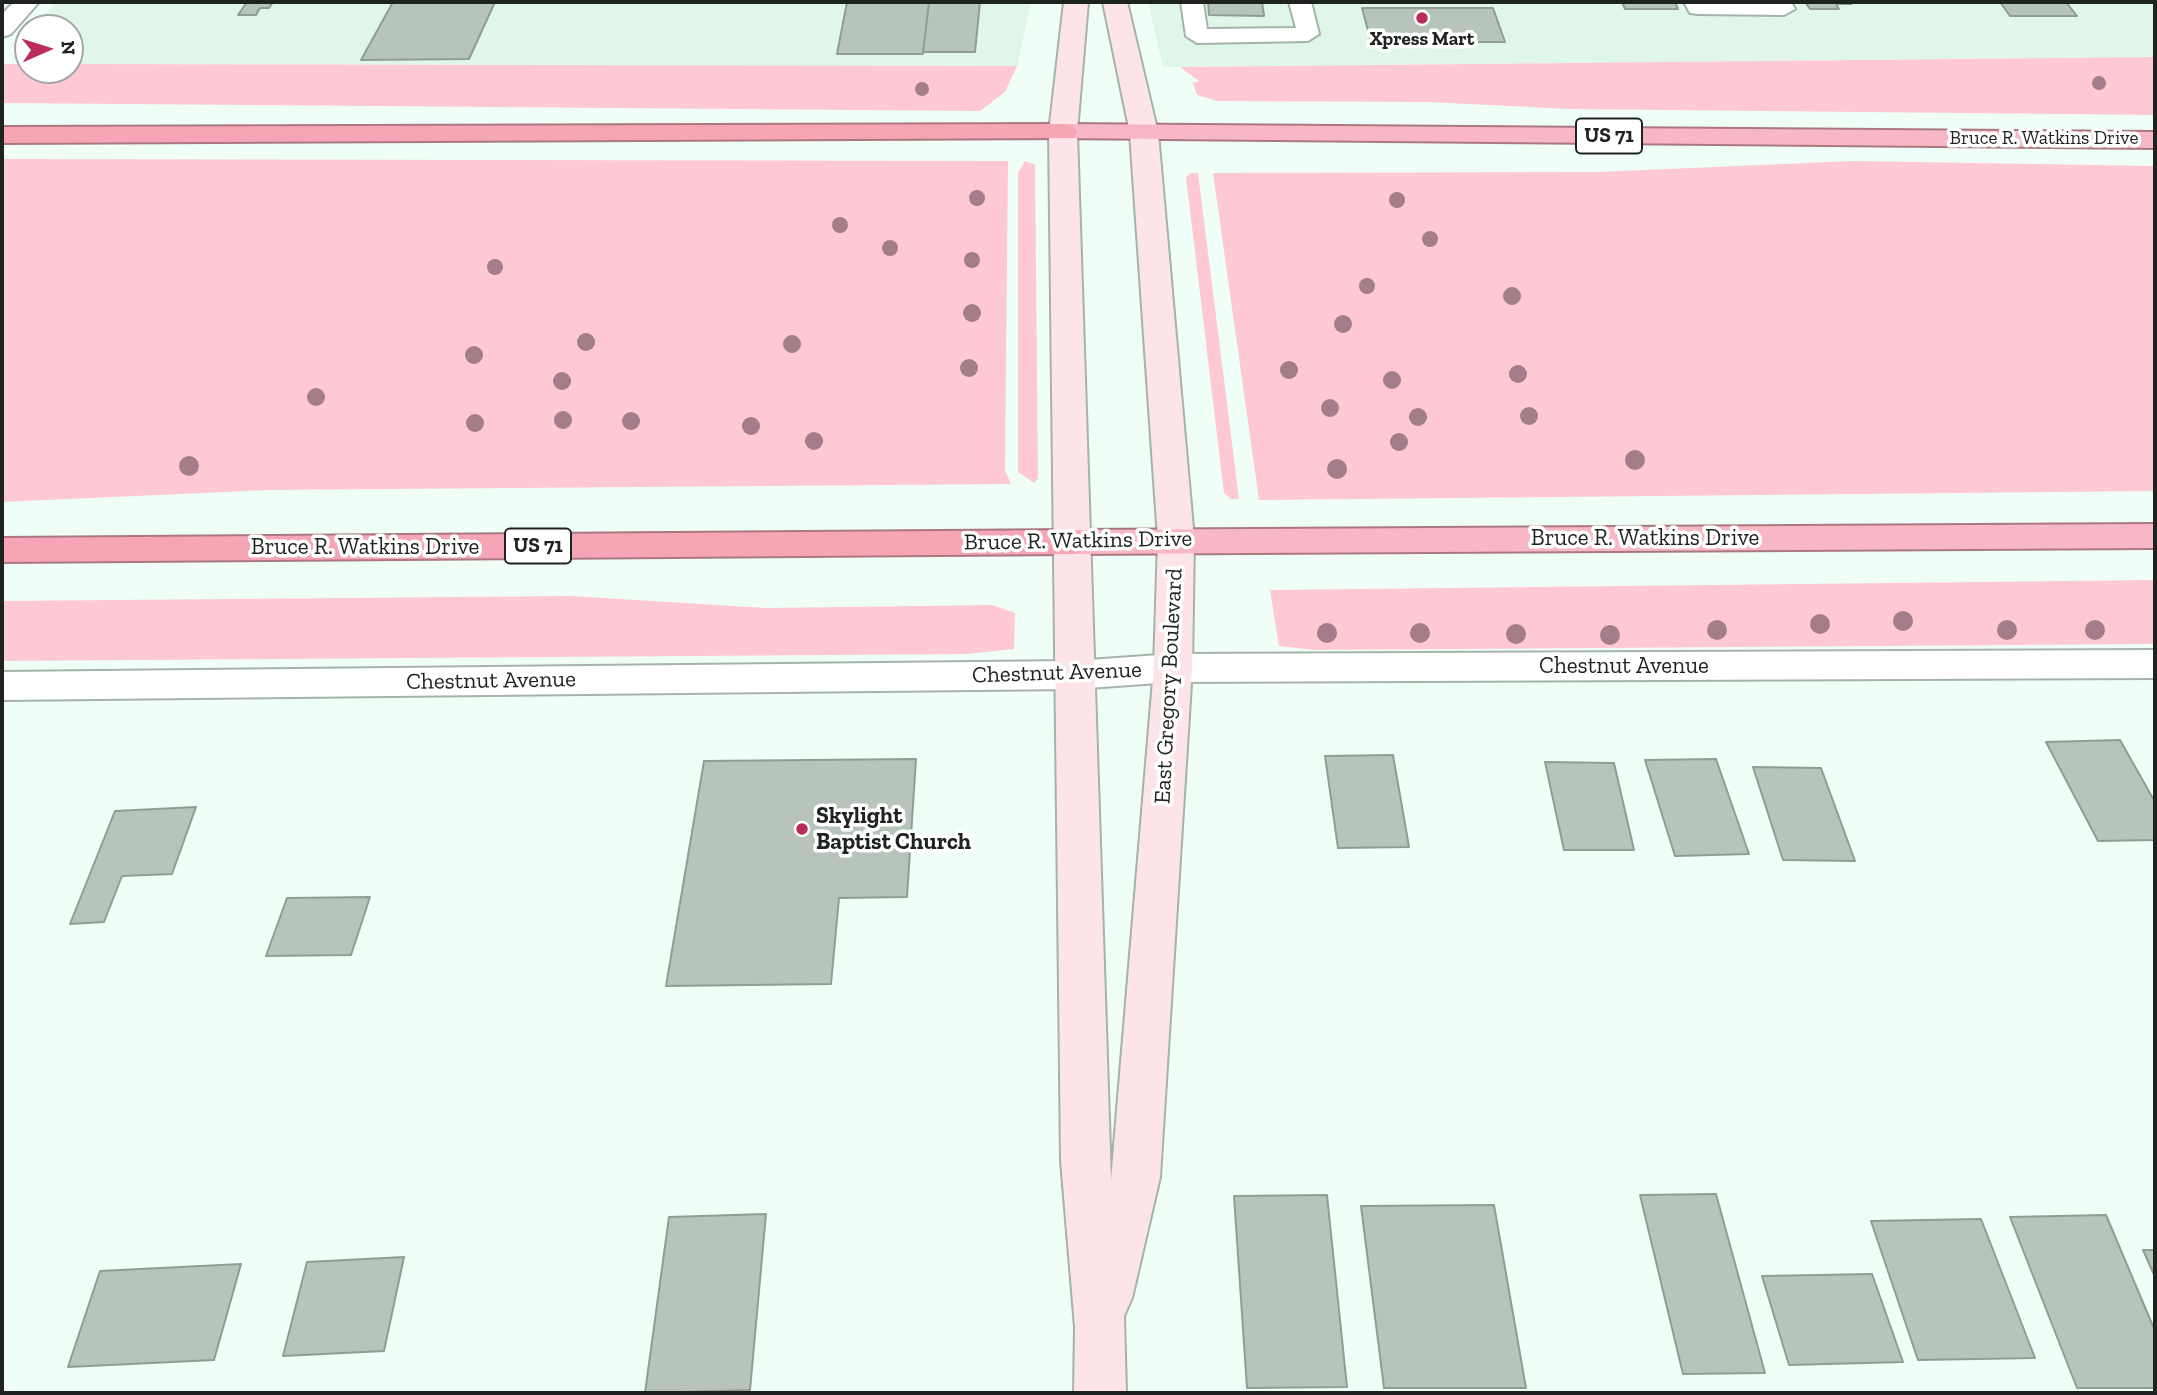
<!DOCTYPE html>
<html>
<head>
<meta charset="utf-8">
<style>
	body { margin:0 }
	#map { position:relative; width:2157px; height:1395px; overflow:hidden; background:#effef6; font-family:"Zilla Slab",serif }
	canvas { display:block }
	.frame { position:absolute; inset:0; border:4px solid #1e2320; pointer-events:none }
	.north { position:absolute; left:14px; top:14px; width:70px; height:70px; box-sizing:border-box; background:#fff; border:2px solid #a5a7a6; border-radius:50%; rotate:87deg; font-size:19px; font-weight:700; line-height:28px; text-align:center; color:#1e2320 }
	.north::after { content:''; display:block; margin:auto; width:24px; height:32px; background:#ba2c5b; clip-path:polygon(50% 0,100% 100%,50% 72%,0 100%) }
</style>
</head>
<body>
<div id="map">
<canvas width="2157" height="1395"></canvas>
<div class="frame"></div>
<div class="north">N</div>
</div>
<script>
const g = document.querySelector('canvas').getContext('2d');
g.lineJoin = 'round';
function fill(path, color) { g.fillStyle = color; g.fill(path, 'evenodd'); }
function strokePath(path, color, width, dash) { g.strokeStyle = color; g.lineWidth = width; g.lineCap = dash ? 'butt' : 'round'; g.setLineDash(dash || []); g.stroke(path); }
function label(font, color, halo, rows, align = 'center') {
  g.font = font + ' "Zilla Slab",serif'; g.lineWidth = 7; g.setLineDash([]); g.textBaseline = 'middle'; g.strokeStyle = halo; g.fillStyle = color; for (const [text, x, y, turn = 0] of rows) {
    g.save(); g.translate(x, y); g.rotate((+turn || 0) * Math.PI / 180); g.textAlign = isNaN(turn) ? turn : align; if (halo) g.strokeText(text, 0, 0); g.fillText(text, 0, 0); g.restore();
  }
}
fill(new Path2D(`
	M56,2H1031L1017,66L70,64V28H33Z
	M1148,2H2150L2155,8V57L1163,67Z`), '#dff6e9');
fill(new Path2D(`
	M2155,57V115L1569,109L1428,102L1217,101L1197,95L1193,83L1199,81L1180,67Z
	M2,64H28V70H70V64L1017,66L1005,92L980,111L2,103Z
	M2,159L1008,161L1005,470L1011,484L270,490L2,502Z
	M1025,161L1035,165L1038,478L1034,483L1018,472V173Z
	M1853,161L2155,166V491L1259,500L1213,173L1598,172Z
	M1191,173H1198L1239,499H1231L1224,493L1186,177Z
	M2155,580V644L1315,650L1279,646L1270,590Z
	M571,596L766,608L992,605L1015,613L1014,649L966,654L2,661V601Z`), '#fec9d3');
const building = new Path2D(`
	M247,2H273L269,8H260L256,15H238Z
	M393,2H495L469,59L361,60Z
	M847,2H929L923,54H837Z
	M929,2H980L975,52H923Z
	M1208,2H1262L1264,16L1209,15Z
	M1622,2H1675L1678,9H1625Z
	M1805,2H1849L1851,4H1836L1839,9H1810Z
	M2000,2H2066L2077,16H2010Z
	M1362,8H1493L1505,42H1371Z
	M2120,740L2155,802V840L2098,841L2046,742Z
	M1393,755L1409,847L1338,848L1325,756Z
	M916,759L907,897L839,898L831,984L666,986L704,761Z
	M1716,759L1749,854L1675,856L1645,760Z
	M1545,762L1614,763L1634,850H1564Z
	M1753,767L1821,768L1855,861L1783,860Z
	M196,807L172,874L122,876L104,922L70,924L115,811Z
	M370,897L351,955L266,956L287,898Z
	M1716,1194L1765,1373L1683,1374L1640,1195Z
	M1327,1195L1347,1387L1247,1388L1234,1196Z
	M1494,1205L1526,1388H1384L1361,1206Z
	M766,1214L750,1390L645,1393L669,1217Z
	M2106,1215L2155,1331V1388H2077L2010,1217Z
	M1981,1219L2035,1358L1918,1360L1871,1221Z
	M2143,1250H2155V1277Z
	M404,1257L384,1351L283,1356L307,1262Z
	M241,1264L214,1360L68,1367L100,1271Z
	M1872,1274L1903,1362L1789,1365L1762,1276Z`);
fill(building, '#b6c4bc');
strokePath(building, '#8f9d95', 2);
const service = new Path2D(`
	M1181,2H1203L1207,29L1296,28L1289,2H1311L1319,34L1308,41L1197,43L1186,36Z
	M1684,2H1791L1795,9L1784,15L1698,14L1690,13Z`);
const minor = new Path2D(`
	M14,2H39L11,34L2,37V14Z
	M2155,650V678L1173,682L1074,689L2,700V672L1074,661L1173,654Z`);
const secondary = new Path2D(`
	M1064,2H1088L1077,132L1111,1181L1154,668L1158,539L1130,133L1103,2H1127L1158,133L1194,539L1192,668L1160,1177L1132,1298L1124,1316L1126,1393H1074L1075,1327L1061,1161L1049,132Z`);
const trunk = new Path2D(`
	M1063,124L2155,132V148L1053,138L1049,132L1053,126Z
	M2155,524V548L1073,554L1060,551L1055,542L1060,533L1073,530Z`);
const motorway = new Path2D(`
	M1063,124L1073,126L1077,132L1073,138L2,143V127Z
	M1073,530L1086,533L1091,542L1086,551L1073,554L2,562V538Z`);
strokePath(service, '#a5b3ab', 4);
strokePath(minor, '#a5b3ab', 4);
strokePath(secondary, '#a5b3ab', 4);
strokePath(trunk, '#aa7881', 4);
strokePath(motorway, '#aa7881', 4);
fill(service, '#fff');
fill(minor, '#fff');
fill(secondary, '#fce4e9');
fill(trunk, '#f8b7c4');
fill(motorway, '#f6a5b5');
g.fillStyle = '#a37e89';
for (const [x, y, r] of [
	[2099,83,7],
	[922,89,7],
	[977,198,8],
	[1397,200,8],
	[840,225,8],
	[1430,239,8],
	[890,248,8],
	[972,260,8],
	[495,267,8],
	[1367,286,8],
	[1512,296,9],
	[972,313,9],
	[1343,324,9],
	[586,342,9],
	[792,344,9],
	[474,355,9],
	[969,368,9],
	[1289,370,9],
	[1518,374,9],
	[1392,380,9],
	[562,381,9],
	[316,397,9],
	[1330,408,9],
	[1529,416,9],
	[1418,417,9],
	[563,420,9],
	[631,421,9],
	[475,423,9],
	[751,426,9],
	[814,441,9],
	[1399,442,9],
	[1635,460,10],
	[189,466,10],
	[1337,469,10],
	[1903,621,10],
	[1820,624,10],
	[1717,630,10],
	[2007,630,10],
	[2095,630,10],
	[1327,633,10],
	[1420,633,10],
	[1516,634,10],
	[1610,635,10]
]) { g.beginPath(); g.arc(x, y, r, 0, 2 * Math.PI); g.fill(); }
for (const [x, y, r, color] of [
	[1422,18,7,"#ba2c5b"],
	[802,829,7,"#ba2c5b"]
]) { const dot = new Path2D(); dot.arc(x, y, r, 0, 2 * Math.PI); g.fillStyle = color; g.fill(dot); strokePath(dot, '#fff', 2.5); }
label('bold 19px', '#1e2320', '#fff', [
	["Xpress Mart",1422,40]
]);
label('19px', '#1e2320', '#fff', [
	["Bruce R. Watkins Drive",2044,139]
]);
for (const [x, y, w] of [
	[1609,136,66],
	[538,546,66]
]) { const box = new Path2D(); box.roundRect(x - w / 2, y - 17.5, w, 35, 5); g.fillStyle = '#fff'; g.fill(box); strokePath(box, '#1e2320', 2); }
label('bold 21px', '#1e2320', null, [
	["US 71",1609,136],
	["US 71",538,546]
]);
label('23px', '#1e2320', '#fff', [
	["Bruce R. Watkins Drive",1645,538],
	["Bruce R. Watkins Drive",1078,541,-1],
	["Bruce R. Watkins Drive",365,547],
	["Chestnut Avenue",1624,666],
	["Chestnut Avenue",1057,673,-2],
	["Chestnut Avenue",491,681,-1],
	["East Gregory Boulevard",1169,686,-87]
]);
label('bold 23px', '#1e2320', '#fff', [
	["Skylight",816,816],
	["Baptist Church",816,842]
], 'left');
</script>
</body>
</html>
